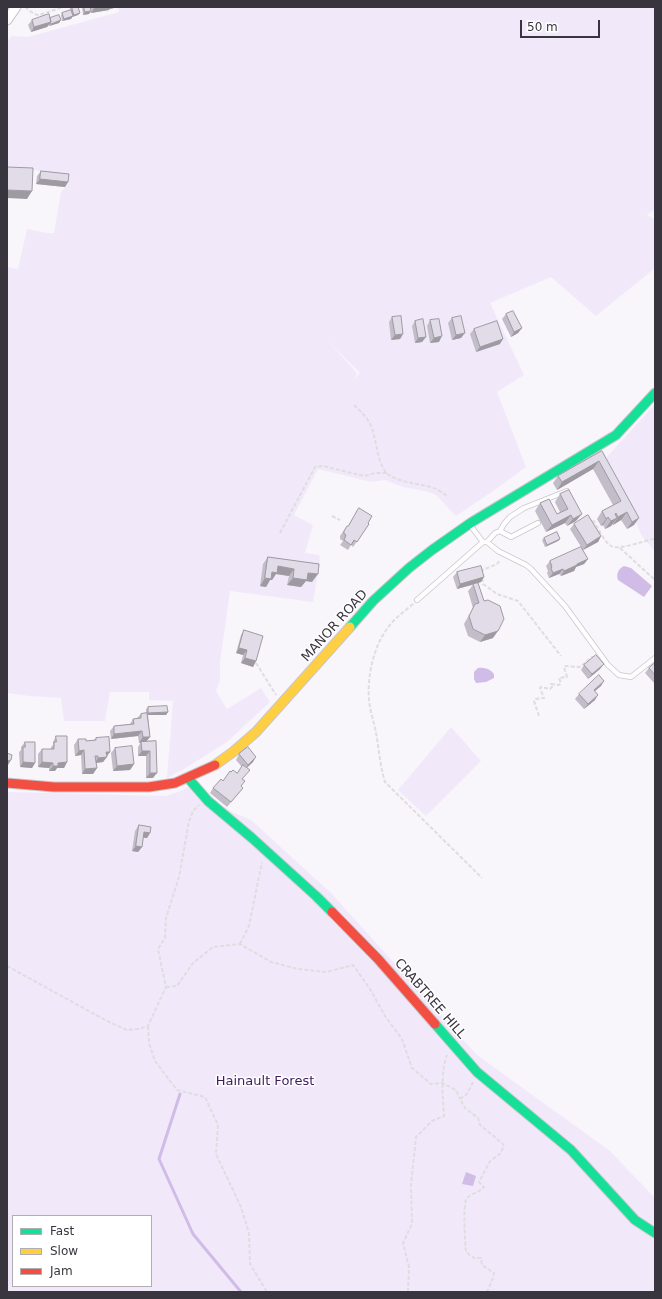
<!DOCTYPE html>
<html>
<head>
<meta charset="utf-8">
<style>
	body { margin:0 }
	#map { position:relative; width:662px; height:1299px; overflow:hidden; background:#f8f5fb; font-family:"DejaVu Sans",sans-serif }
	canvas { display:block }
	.frame { position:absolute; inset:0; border:8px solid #39353e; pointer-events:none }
	.legend { position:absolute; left:12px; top:1215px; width:140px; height:72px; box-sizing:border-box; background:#fff; border:1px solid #b0aeb2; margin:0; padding:5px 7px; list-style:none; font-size:12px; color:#39353e }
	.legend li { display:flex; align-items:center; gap:8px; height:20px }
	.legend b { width:20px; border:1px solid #b0aeb2 }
	.scale { position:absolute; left:520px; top:20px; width:80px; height:18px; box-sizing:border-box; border:2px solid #39353e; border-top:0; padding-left:5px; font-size:12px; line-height:14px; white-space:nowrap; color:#39353e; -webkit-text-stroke:3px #fff; paint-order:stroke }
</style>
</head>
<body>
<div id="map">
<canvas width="662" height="1299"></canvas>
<div class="frame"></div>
<ul class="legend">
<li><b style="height:5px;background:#16e098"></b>Fast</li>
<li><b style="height:5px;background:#ffcf43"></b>Slow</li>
<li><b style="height:5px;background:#f24e42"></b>Jam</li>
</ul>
<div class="scale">50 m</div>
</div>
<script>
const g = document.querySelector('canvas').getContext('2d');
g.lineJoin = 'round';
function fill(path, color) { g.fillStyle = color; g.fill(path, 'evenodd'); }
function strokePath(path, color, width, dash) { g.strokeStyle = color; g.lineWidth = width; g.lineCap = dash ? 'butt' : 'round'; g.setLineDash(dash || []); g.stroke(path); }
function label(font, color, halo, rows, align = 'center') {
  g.font = font + ' "DejaVu Sans",sans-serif'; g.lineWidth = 3; g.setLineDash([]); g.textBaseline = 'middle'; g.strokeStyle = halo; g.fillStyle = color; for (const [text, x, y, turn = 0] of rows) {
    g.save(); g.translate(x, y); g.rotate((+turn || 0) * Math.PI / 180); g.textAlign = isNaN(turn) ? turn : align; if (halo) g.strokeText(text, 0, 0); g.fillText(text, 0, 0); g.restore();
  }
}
fill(new Path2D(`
	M117,7H655V209L647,215L655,220V268L596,316L551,277L490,303L524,375L497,392L526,467L493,491L456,516L436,495L429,492L403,487L385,480L371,482L318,469L294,515L313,525L305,553L319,555L320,563L313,602L230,591L220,663V680L216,691L227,709L261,688L270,702L227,742L184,769L167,778L173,701L149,700V692H110L105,721H64L61,698L29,696L7,693V267L18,269L27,229L46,233H54L61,192L68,184V178L35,170L7,172V41L12,36L28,37L119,12ZM327,340L360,373L354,380L357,373Z
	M655,404V552L642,536L606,458Z
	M451,727L481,761L426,816L398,790Z
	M197,782L206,795L232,812L251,820L331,893L477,1055L610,1151L655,1198V1292H7V792L165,796L181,791ZM13,1216H151V1286H13Z`), '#f1e9fa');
fill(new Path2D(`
	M624,566L631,568L652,586L644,597L618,580C616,574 618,569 624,566Z
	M478,668C485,667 490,669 494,674V678L486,682L476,683L474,679V672Z
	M466,1172L476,1176L473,1186L462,1184Z`), '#d0bce7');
strokePath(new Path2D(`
	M180,1094L159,1159L193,1234L241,1292`), '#d0bce7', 3);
const lane = new Path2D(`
	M538,523L511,537L500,531L504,524L510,517L524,508L567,491
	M483,542H487L498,551L526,565L531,569L565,606L608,665L619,675L631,677L655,658
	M487,542L495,533L500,531
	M417,600L483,542L470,525`);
const street = new Path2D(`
	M7,20L16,7`);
const fast = new Path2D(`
	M350,627L373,601L409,568L432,550L472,522L616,435L655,393
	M188,778L208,801L252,838L316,896L332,912
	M435,1024L477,1072L571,1150L635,1220L655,1233`);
const slow = new Path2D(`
	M215,765L233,752L256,732L350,627`);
const jam = new Path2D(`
	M7,783L54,787H149L175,783L215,765
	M332,912L378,959L435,1024`);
strokePath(lane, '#cac6cd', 6);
strokePath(street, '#cac6cd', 11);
strokePath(fast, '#cac6cd', 11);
strokePath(slow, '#cac6cd', 11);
strokePath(jam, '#cac6cd', 11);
strokePath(new Path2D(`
	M25,7L34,14L39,15L63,7
	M354,405C360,411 368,418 371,426C377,439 377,467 389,475C402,483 416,483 431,487C437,489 442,492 447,496
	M332,516L340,520
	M593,520C597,526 605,543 611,546C620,551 644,540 655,539
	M280,533L315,467L323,466L364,476L375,473H388
	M620,548L655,580
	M480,571L497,564L500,560
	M482,578L483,584L486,586L497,594L518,601L561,656
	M413,604C405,611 396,617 390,625C374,644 367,675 369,700C370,711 374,722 376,733C379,749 380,766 385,782L482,878
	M256,663L276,695
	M539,716L534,701L536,699L544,698L540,688L541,687L550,689L552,687L551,684L559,685L561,683L559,678L567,677L564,667L565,666L580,667L592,657L593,658
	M240,944L249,926L262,862
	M7,966L107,1021L127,1030L139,1029L148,1026L166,987L158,949L165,938L166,918L179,877L189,821L193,811L199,805
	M166,987L177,986L193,963L213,947L240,944L271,962L298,969L327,972L353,965L370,989L385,1016L402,1039L412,1068L431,1084L442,1083L456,1090L460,1099
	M148,1026L149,1043L155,1061L177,1090L205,1097L218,1125L216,1154L241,1207L249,1233L250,1264L267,1292
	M473,1082L467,1094L460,1099L465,1108L478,1118L480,1125L502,1143L504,1146L500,1154L490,1161L479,1182L484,1187C478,1194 469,1193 466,1200C463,1207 465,1243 466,1252L474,1258H481L482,1265L494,1273L493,1278L487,1292
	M408,1292L409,1267L403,1243L412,1224L411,1185L416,1137L432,1121L444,1116C443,1095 440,1075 447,1055`), '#dedddf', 2, [4, 2]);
strokePath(lane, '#fefefe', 4.5);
strokePath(street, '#fefefe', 9);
strokePath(fast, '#16e098', 9);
strokePath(slow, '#ffcf43', 9);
strokePath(jam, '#f24e42', 9);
fill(new Path2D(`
	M71,7H78V15L72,17V16L71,19L62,21L61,15L62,13L70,10V9Z
	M82,7H115L114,8L110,9L109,10L91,13L90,12L89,14L83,15Z
	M50,18L61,20L59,23L49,26V25L47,27L31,32L28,25L32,20Z
	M41,171L68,182L65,187L36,184L37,176Z
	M506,314L522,328L518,333L511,337L502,319Z
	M392,317L403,334L400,339L391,340L389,322Z
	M452,318L461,338L452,340L448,323Z
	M430,320L439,342L430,343L427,326Z
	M415,321L426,337L422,342L415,343L412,326Z
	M474,329L500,344L476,352L470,334Z
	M602,451L634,525L627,529L621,520L613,525L612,524L611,526L605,529L603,525L601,526L597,519L602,511L613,505L593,469L557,490L553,483L558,476Z
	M560,494L576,521L567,526L565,523L546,532L535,511L540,503L557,514L560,512L555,502Z
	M359,508L368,523L369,524L353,547L351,545L348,550L340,545L343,541L340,539V536L347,526H348Z
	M574,524L601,536L598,542L583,550L570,529Z
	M544,538L560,539L558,541L545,547L542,540Z
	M268,557L319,564L312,582L306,581L301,587L287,585L289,576L276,574L272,580H270L266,587L260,586L263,564Z
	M588,559L584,564L576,567L574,571L561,576L559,574L549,578L547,573L548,571L546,566L550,561Z
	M457,572L484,577L481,582L478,583L493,638L480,642L468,636L464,624L473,608L468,591L473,585L457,589L453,577Z
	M244,630L256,661L253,667L241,663L243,655L236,653L241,635Z
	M655,663V684L645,673L649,668Z
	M584,665L600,669L588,679L581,670Z
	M601,686L595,691V700L584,709L575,699L579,694Z
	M148,707L168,712L166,715H148L150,737L146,741H156L153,778H146V756H138V747L141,742L139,743L138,736L111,739L110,731L114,726L130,724L133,719L137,718L141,714L146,713V709Z
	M56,736L67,762L64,768H57L55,771H49V768L38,767V754L42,749H51V747L53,745V742Z
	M96,738L110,752L103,762L96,763L97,768L93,774H82L81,755L75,756L74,745L78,739L86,741L94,740Z
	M25,742L35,763L32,768L20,767L19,752L21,750V747Z
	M115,748L134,764L130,770L113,771L111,753Z
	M239,754L253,762L247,768L242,780L241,787L243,788L227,807L210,793L213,788L223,781L231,772L237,773L242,767L236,760Z
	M139,825L150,833L147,838H143L142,847L138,852L132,851L135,831Z`), '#c2bdc8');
fill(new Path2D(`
	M98,7H111L109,10L91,13L94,8Z
	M111,7H115L114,8L110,9Z
	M91,11L89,14L83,15L85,12Z
	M80,13L78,15L72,17L74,15Z
	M73,16L71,19L62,21L64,19Z
	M61,20L59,23L49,26L51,24Z
	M51,22L47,27L31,32L34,27Z
	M40,179L68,182L65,187L36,184Z
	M7,190L32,191L27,199L7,198Z
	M522,328L518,333L511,337L514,332Z
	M465,333L461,338L452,340L456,335Z
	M403,334L400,339L391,340L395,335Z
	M442,336L439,342L430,343L434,338Z
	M426,337L422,342L415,343L418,338Z
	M503,339L500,344L476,352L480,347Z
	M599,461L593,469L557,490L562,482Z
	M627,512L621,520L613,525L618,517Z
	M582,514L576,521L567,526L573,519Z
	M571,515L565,523L546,532L552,525Z
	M608,517L603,525L601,526L606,519Z
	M617,518L611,526L605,529L611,521Z
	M639,518L634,525L627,529L632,522Z
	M601,536L598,542L583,550L587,545Z
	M560,539L558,541L545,547L547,545Z
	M588,559L584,564L576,567L574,571L561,576L564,571L577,564Z
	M278,566L294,569L289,576L276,574L272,580H270L266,587L260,586L265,578Z
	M563,569L559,574L549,578L553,573Z
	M308,573L318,574L312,582L306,581L301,587L287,585L293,578Z
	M484,577L481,582L457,589L460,584Z
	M498,631L493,638L480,642L485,635Z
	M239,648L247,650L243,655L236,653Z
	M245,658L256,661L253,667L241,663Z
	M604,664L600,669L588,679L592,674Z
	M604,681L601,686L590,695L594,690Z
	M598,695L595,700L584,709L588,704Z
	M168,712L166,715H146L148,713Z
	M142,731L138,736L111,739L114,734Z
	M143,737H150L146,742L139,743Z
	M84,750L81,755L75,756L79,751Z
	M142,751H150L146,756H138Z
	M106,752H110L106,757Z
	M107,757L103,762L95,763L98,758Z
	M256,757L253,762L244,770L248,765Z
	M11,760L8,765H7V761Z
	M23,762L35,763L32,768L20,767Z
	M42,762L53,763L49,768L38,767Z
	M67,762L64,768H57L55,771H49L53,766L58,763Z
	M134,764L130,770L113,771L117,766Z
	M97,768L93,774H82L85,769Z
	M150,773H157L153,778H146Z
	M144,832L150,833L147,838L140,837Z
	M136,846L142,847L138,852L132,851Z`), '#9e9aa2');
const building = new Path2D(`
	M72,7H78L80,13L74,15Z
	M84,7H90L91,11L85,12Z
	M71,10L73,16L64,19L62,13Z
	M49,14L51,22L34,27L32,20Z
	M59,15L61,20L51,24L50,22H51L50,18Z
	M7,167L33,168L32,191L7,190Z
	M41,171L69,174L68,182L40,179Z
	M513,311L522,328L514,332L506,314Z
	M401,316L403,334L395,335L392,317Z
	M461,316L465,333L456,335L452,318Z
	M423,319L426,337L418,338L415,321Z
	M439,319L442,336L434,338L430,320Z
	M497,321L503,339L480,347L474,329Z
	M602,451L639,518L632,522L627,512L618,517L616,513L615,514L617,518L611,521L608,517L606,519L602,511L621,501L599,461L562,482L558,476Z
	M569,490L582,514L573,519L571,515L552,525L540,503L549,499L557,514L568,509L560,494Z
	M359,508L372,516L368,523L369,524L357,542L354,540L351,545L344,540L346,535L344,534V531L347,526H348Z
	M588,515L601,536L587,545L574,524Z
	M557,532L560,539L547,545L544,538Z
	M581,547L588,559L577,564V565L564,571L563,569L553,573L551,568L552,567L550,561Z
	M268,557L319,564L318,574L308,573L307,580L293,578L294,569L278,566L277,573L272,572L271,579L265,578Z
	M481,566L484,577L460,584L457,572Z
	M478,583L484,601L488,600L500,606L504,619L498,631L485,635L473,629L469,616L475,604L479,603L473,584Z
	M244,630L263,636L256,661L245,658L247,650L239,648Z
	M596,655L604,664L592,674L584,665Z
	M655,663V675L649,668Z
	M599,675L604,681L594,690L598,695L588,704L579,694Z
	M167,706L168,712L148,713V707Z
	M147,713L150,737H143L142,731L114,734V726L134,724L133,719L141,718V714Z
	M56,736H67V762L58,763V766H53V763L42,762V749H54V742H56Z
	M109,737L110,752H106L107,757L98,758V756H95L97,768L85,769L84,750L79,751L78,739H86V741L96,740V738Z
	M156,741L157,773H150V751H142L141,742Z
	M25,742H35V763L23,762V747H25Z
	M132,746L134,764L117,766L115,748Z
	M248,747L256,757L248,765L239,754Z
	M7,753L12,755L11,760L7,761Z
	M243,765L250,770L242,779L245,781L241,786L243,788L231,802L213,788L221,779L223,781L230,771L231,772L233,770L237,773Z
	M139,825L151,827L150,833L144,832L142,847L136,846Z`);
fill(building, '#e2dce8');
strokePath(building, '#9e9aa2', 1);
label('13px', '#39353e', '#fff', [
	["MANOR ROAD",335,626,-48],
	["CRABTREE HILL",430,999,49]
]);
label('13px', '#401a5f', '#fff', [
	["Hainault Forest",265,1082]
]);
</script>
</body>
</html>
